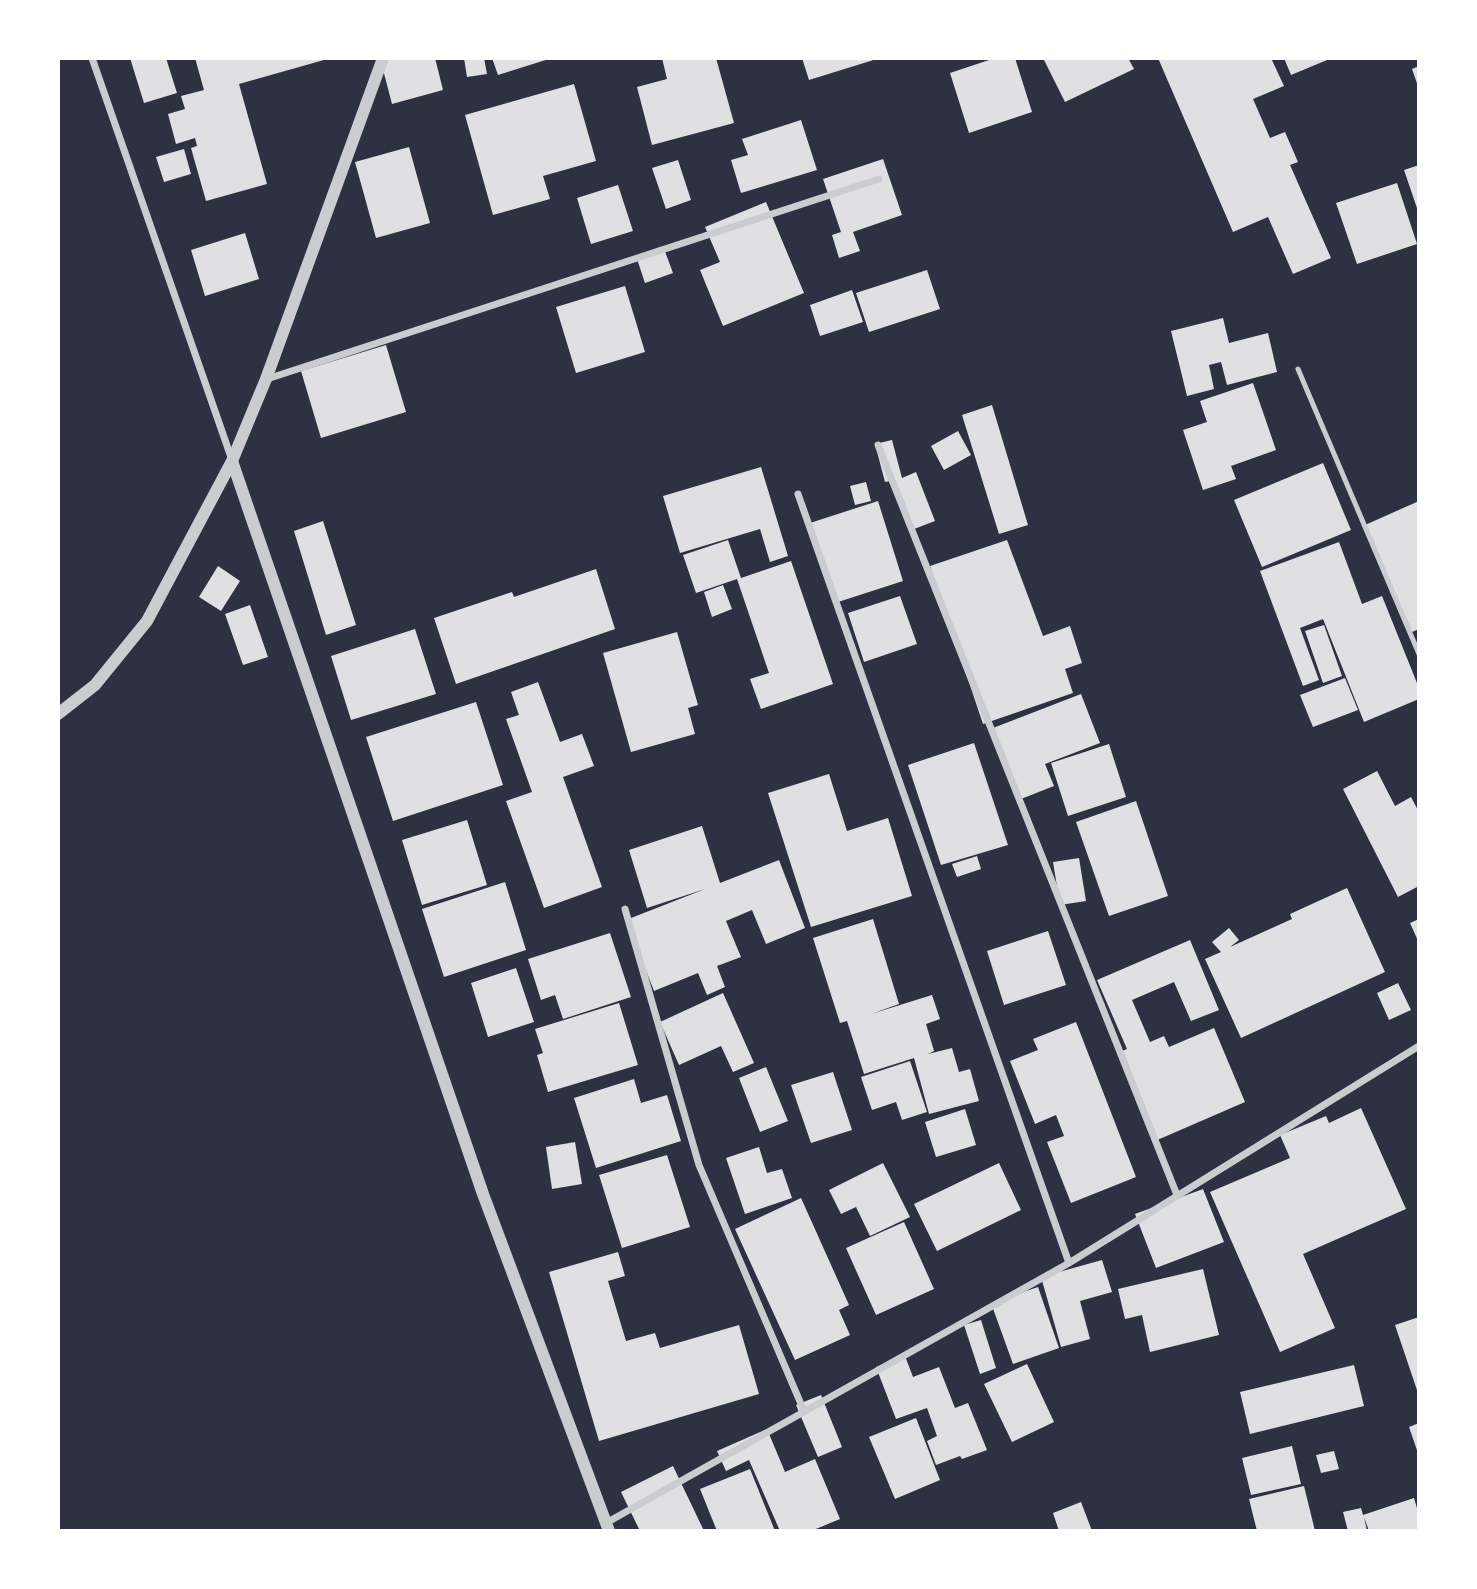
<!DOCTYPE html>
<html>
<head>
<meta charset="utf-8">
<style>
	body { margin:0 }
	#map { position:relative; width:1477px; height:1589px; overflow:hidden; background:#2d3142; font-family:"DM Sans",sans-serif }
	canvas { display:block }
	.frame { position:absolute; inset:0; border:60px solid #fff; pointer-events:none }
</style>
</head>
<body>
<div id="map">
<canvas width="1477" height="1589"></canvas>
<div class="frame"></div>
</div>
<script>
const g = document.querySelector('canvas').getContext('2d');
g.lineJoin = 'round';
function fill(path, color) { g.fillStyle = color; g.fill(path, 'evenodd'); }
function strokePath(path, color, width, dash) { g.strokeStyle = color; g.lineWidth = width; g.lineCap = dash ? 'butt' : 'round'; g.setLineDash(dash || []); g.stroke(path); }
fill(new Path2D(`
	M130,58H166L177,93L144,103Z
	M195,58H331L239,84L267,184L206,201L191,148L197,146L195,138L176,144L168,114L185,109L181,96L204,90Z
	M380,58H435L443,90L392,104Z
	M464,58H484L487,74L467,77Z
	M492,58H552L498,75Z
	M662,58H716L734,123L652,145L637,87L667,79Z
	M802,58H880L809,80Z
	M995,58H1015L1032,112L969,133L950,73Z
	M1043,58H1128L1134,69L1065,102Z
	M1158,58H1271L1284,86L1253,99L1270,138L1285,132L1298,162L1290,165L1331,258L1293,274L1268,217L1233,232Z
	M1284,58H1332L1291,75Z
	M1419,66V89L1412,69Z
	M574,84L596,161L543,176L550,199L493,215L465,115Z
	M801,120L817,170L741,193L731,160L748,155L742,139Z
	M409,147L430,223L376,238L355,162Z
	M184,149L191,174L164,182L156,157Z
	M883,159L902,215L853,232L860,251L839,258L832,235L841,232L823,179Z
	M678,160L691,200L666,209L652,168Z
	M1419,165V214L1404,170Z
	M1397,183L1417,244L1357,264L1336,203Z
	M618,185L633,231L591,244L577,198Z
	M766,202L804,293L723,326L700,270L720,262L705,227Z
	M245,233L259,279L205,296L191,250Z
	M663,246L673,273L645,283L636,256Z
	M927,270L940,309L869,332L856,293Z
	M625,286L645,352L576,373L556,307Z
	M852,290L863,322L820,336L810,305Z
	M1223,318L1229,343L1268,333L1277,372L1227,385L1221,362L1209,365L1214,389L1187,396L1171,331Z
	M386,345L406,412L321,438L301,371Z
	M1253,383L1276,450L1231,466L1236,479L1203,490L1183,430L1207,422L1200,401Z
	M992,405L1028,525L999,534L962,415Z
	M958,431L971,455L944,470L931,446Z
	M892,440L902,478L916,472L935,521L914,529L895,480L885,482L875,444Z
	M1323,463L1351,530L1262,567L1234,500Z
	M761,467L788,556L770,562L760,529L680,553L663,496Z
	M866,482L871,501L855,505L850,486Z
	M878,501L903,581L835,603L810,523Z
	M1419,501V629L1412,632L1365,525Z
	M323,521L356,625L326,635L294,531Z
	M728,540L741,578L791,561L833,684L761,709L750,679L769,673L737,579L696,593L683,555Z
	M1007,540L1043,636L1070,626L1082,663L1065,669L1073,693L983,724L930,566Z
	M1339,542L1362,604L1382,596L1419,688V699L1364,722L1323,619L1300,628L1319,680L1303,686L1260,571Z
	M218,566L240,581L221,611L199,597Z
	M596,569L615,629L456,684L434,618L512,592L514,597Z
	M723,585L732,609L712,617L704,592Z
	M900,596L917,644L864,662L848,613Z
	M250,605L268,657L243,665L225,614Z
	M1324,625L1342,676L1323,683L1305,631Z
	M415,629L436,694L351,720L331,656Z
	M677,632L698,705L688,708L695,734L631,752L603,653Z
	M1345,678L1358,710L1313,727L1300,695Z
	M538,682L560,742L582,734L594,766L563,777L602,887L544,908L506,801L532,792L506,719L519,715L511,692Z
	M1081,694L1100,743L1045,764L1054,786L1021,799L993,728Z
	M476,702L503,785L393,821L366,737Z
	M974,743L1008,845L941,865L908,765Z
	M1109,744L1126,797L1068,816L1051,763Z
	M1377,771L1395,806L1411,797L1419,812V886L1398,897L1343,789Z
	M829,774L847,831L888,818L912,896L811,927L768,793Z
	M1136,801L1168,896L1109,916L1076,822Z
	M467,820L487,885L422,905L402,840Z
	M702,826L720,883L779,860L805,928L766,944L752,910L726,921L741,957L717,966L725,987L707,995L698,973L654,991L626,920L705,889L647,908L629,850Z
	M977,856L981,869L957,877L952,864Z
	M1079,858L1086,901L1060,905L1053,862Z
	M505,882L526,950L444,977L422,909Z
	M1347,888L1385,972L1241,1038L1205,959L1221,952L1212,942L1229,928L1239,940L1230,947L1292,919L1290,914Z
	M873,919L899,1004L871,1014L932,995L940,1019L926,1024L934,1051L928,1054L952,1048L959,1072L970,1069L979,1101L929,1114L914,1058L864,1074L847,1021L840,1023L813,938Z
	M1419,919V943L1410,923Z
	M1048,931L1066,985L1004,1005L987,951Z
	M610,933L631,997L563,1019L555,995L541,1000L528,959Z
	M1190,940L1219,1010L1191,1021L1174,982L1132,1000L1150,1042L1164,1036L1169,1047L1214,1028L1245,1102L1155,1141L1117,1053L1127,1049L1097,980Z
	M516,968L534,1022L488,1037L471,983Z
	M1398,983L1411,1010L1389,1020L1377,993Z
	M723,993L754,1063L733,1072L721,1046L679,1065L660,1022Z
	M619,1003L638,1065L548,1092L537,1055L543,1053L535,1029Z
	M1076,1022L1136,1177L1071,1203L1047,1142L1064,1136L1056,1115L1035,1124L1010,1061L1038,1050L1033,1039Z
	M910,1061L927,1112L902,1120L896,1102L872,1110L861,1077Z
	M766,1067L788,1121L760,1132L739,1078Z
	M833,1072L852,1130L811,1143L791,1085Z
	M634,1079L641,1103L667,1095L681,1141L596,1168L574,1098Z
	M1361,1108L1406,1209L1303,1254L1335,1328L1280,1352L1210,1192L1290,1158L1280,1135L1326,1116L1329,1123Z
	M965,1109L976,1145L936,1157L925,1122Z
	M575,1142L582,1184L552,1189L546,1147Z
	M759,1147L767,1173L782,1169L792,1198L745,1214L726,1158Z
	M667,1155L690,1227L622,1248L599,1175Z
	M883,1163L910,1217L870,1236L856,1207L841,1214L829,1190Z
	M999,1163L1021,1210L937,1251L914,1204Z
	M1203,1189L1224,1242L1156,1268L1135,1214Z
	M801,1198L849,1305L839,1310L850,1335L795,1360L735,1229Z
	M904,1222L934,1289L876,1315L846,1248Z
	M618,1252L625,1276L608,1281L626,1341L655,1333L660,1348L739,1325L759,1394L599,1441L549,1272Z
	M1102,1260L1112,1292L1080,1301L1090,1339L1061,1347L1041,1277Z
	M1203,1269L1219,1335L1150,1352L1142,1315L1125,1319L1118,1289Z
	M1038,1287L1059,1348L1013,1364L991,1303Z
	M1419,1317V1396L1395,1325Z
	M981,1320L996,1368L980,1374L964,1325Z
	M905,1356L913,1377L939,1367L955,1408L968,1403L987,1450L962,1459L960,1456L936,1465L927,1441L937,1436L927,1408L896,1419L876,1367Z
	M1027,1364L1054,1422L1012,1442L984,1384Z
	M1354,1365L1364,1406L1250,1434L1240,1392Z
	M821,1395L842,1447L818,1457L796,1405Z
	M916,1418L940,1480L895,1499L869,1437Z
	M1419,1423V1456L1409,1427Z
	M767,1429L785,1472L815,1459L840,1519L811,1531H780L749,1460L726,1471L717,1451Z
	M1292,1446L1301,1484L1251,1495L1242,1458Z
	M1334,1451L1339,1469L1321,1473L1316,1455Z
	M673,1466L704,1531H640L621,1492Z
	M750,1469L775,1531H717L700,1489Z
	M1304,1486L1315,1531H1257L1249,1499Z
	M1414,1498L1419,1515V1531H1369L1364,1517L1367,1531H1348L1343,1512L1361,1508L1363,1515Z
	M1081,1502L1092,1531H1059L1053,1513Z`), '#e0e0e3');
strokePath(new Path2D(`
	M1298,369L1419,654`), '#caccd0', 5);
strokePath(new Path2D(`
	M92,58L232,460
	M267,379L879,179
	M878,445L1177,1195
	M798,494L1069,1263
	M625,909L699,1165L804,1411
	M606,1523L1069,1263L1419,1046`), '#caccd0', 7);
strokePath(new Path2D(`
	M232,461L483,1194L609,1531
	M58,714L95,685L147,621L232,461L266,379L383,58`), '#caccd0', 12);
</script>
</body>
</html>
